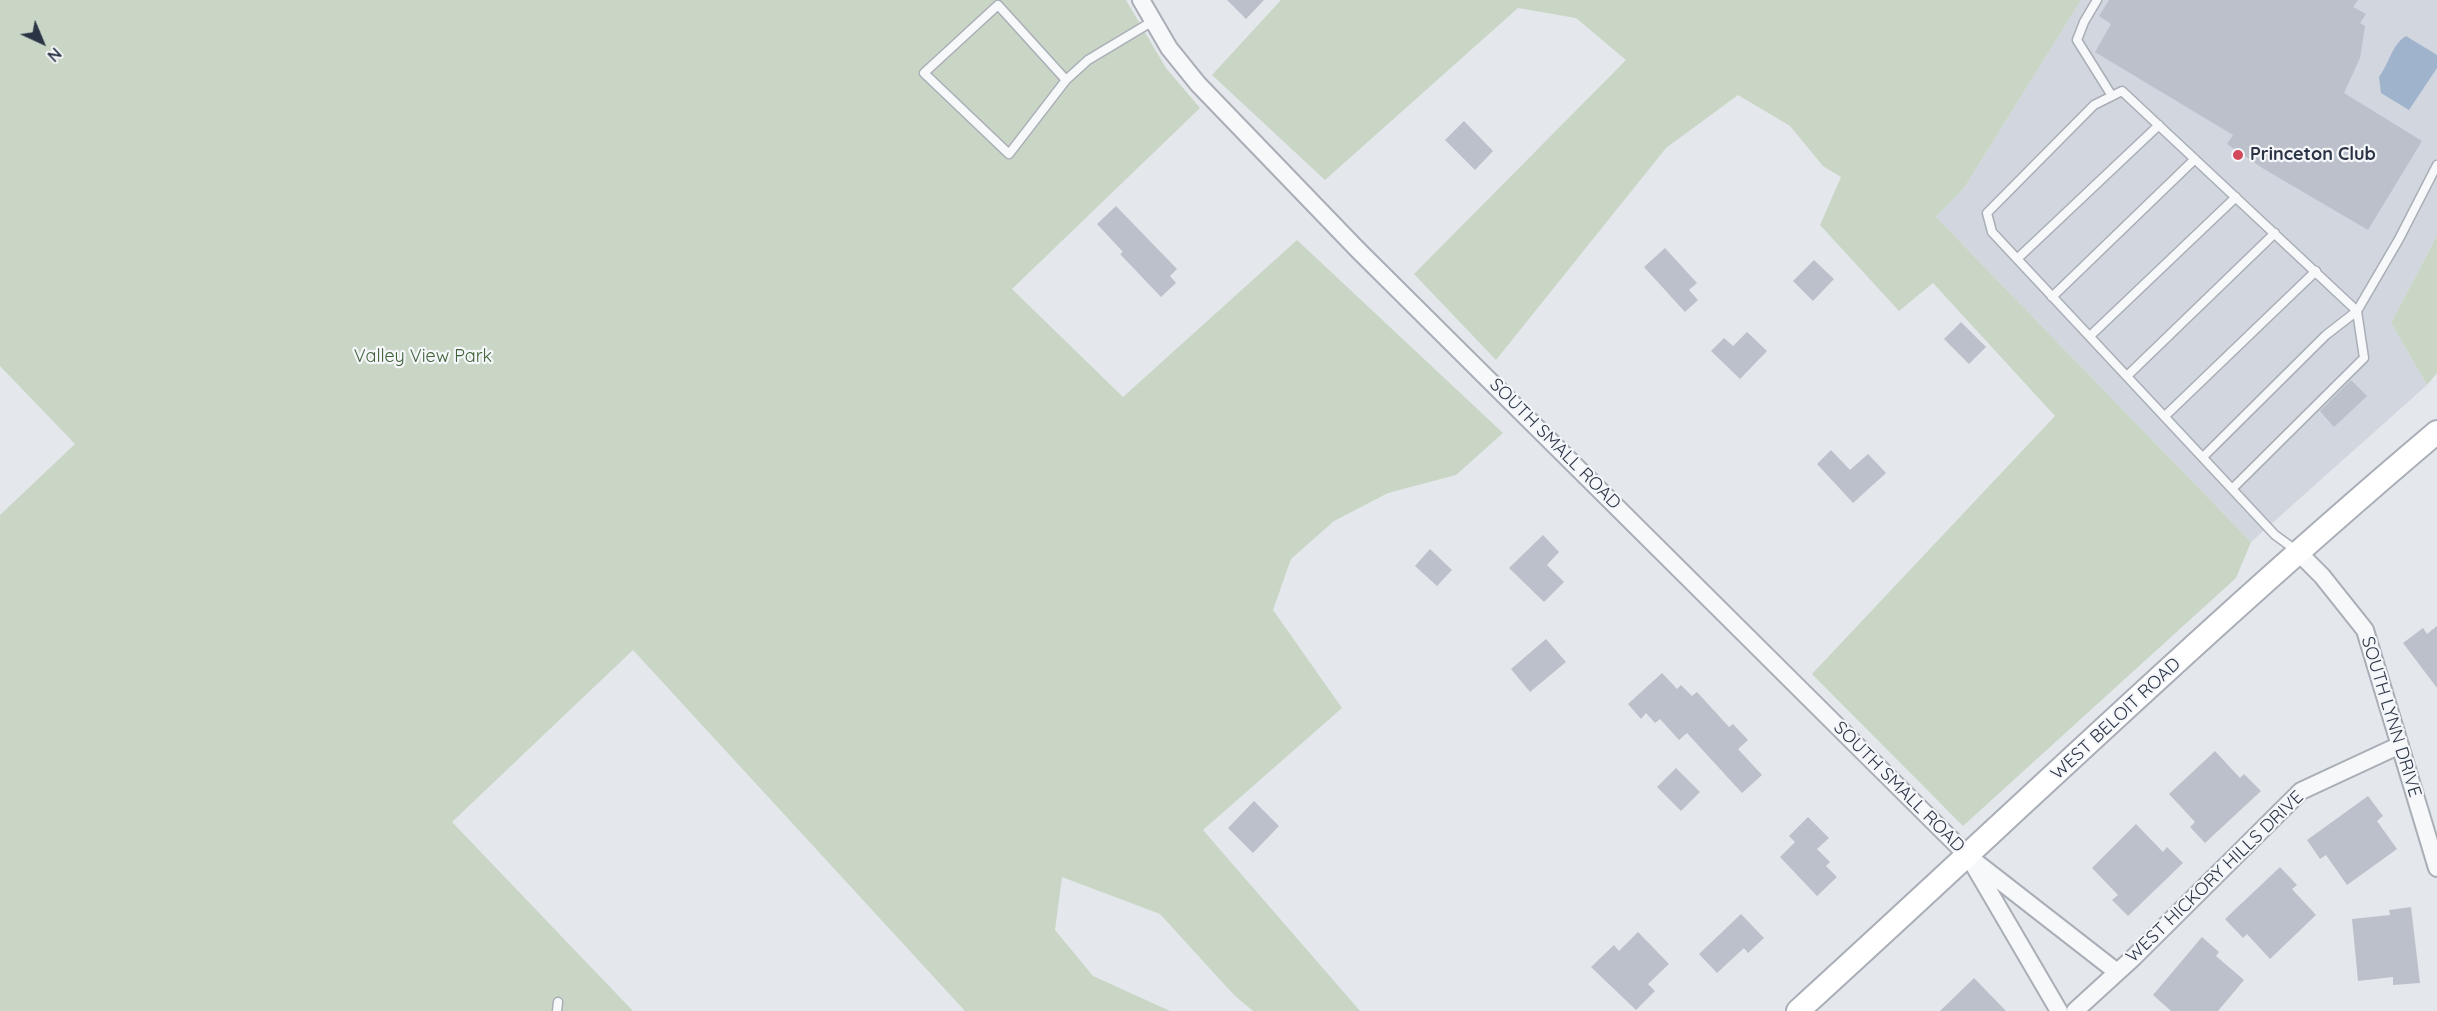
<!DOCTYPE html>
<html>
<head>
<meta charset="utf-8">
<style>
	body { margin:0 }
	#map { position:relative; width:2437px; height:1011px; overflow:hidden; background:#e4e7ec; font-family:Quicksand,sans-serif }
	canvas { display:block }
	.north { position:absolute; left:12px; top:12px; width:60px; height:60px; -webkit-text-stroke:4px #f4f6f9; paint-order:stroke; rotate:136deg; font-size:16px; font-weight:700; line-height:24px; text-align:center; color:#2b3445 }
	.north::after { content:''; display:block; margin:auto; width:21px; height:27px; background:#2b3445; clip-path:polygon(50% 0,100% 100%,50% 72%,0 100%) }
</style>
</head>
<body>
<div id="map">
<canvas width="2437" height="1011"></canvas>
<div class="north">N</div>
</div>
<script>
const g = document.querySelector('canvas').getContext('2d');
g.lineJoin = 'round';
function fill(path, color) { g.fillStyle = color; g.fill(path, 'evenodd'); }
function strokePath(path, color, width, dash) { g.strokeStyle = color; g.lineWidth = width; g.lineCap = dash ? 'butt' : 'round'; g.setLineDash(dash || []); g.stroke(path); }
function label(font, color, halo, rows, align = 'center') {
  g.font = font + ' Quicksand,sans-serif'; g.lineWidth = 4.5; g.setLineDash([]); g.textBaseline = 'middle'; g.strokeStyle = halo; g.fillStyle = color; for (const [text, x, y, turn = 0] of rows) {
    g.save(); g.translate(x, y); g.rotate((+turn || 0) * Math.PI / 180); g.textAlign = isNaN(turn) ? turn : align; if (halo) g.strokeText(text, 0, 0); g.fillText(text, 0, 0); g.restore();
  }
}
fill(new Path2D(`
	M2081,0H2437V236L2391,323L2427,385L2251,542L1936,217L1964,188Z`), '#d2d6de');
fill(new Path2D(`
	M0,0H1126L1166,68L1200,108L1012,289L1123,397L1297,240L1503,433L1456,475L1388,493L1334,521L1291,559L1273,610L1342,708L1203,830L1360,1011H1253L1234,995L1160,914L1062,877L1055,930L1093,976L1170,1011H965L633,650L452,822L633,1011H0V515L75,444L0,366Z
	M1281,0H2081L1964,188L1936,217L2251,542L2236,578L1963,826L1812,674L2055,416L1933,283L1899,311L1820,225L1841,177L1823,166L1790,126L1738,95L1666,148L1496,360L1414,274L1626,60L1576,18L1518,8L1325,180L1212,75Z
	M2437,236V373L2427,385L2391,323Z`), '#c9d6c5');
fill(new Path2D(`
	M2406,36L2437,55V68L2409,110L2381,93L2379,77C2389,64 2392,44 2406,36Z`), '#9fb4cc');
fill(new Path2D(`
	M1227,0H1264L1246,19Z
	M2109,0H2358L2353,7L2366,14L2360,23L2365,26L2360,58L2344,93L2422,141L2368,230L2264,169L2227,144L2233,135L2095,52L2111,24L2099,16Z
	M1464,121L1493,151L1475,170L1445,140Z
	M1116,206L1177,269L1170,276L1176,283L1161,297L1120,254L1123,252L1097,224Z
	M1665,248L1697,283L1689,290L1698,300L1685,312L1644,267Z
	M1814,260L1834,279L1813,301L1793,281Z
	M1961,322L1986,347L1969,364L1944,339Z
	M1747,332L1767,351L1740,379L1711,351L1724,338L1733,346Z
	M2351,380L2367,396L2334,427L2320,411Z
	M1831,450L1850,470L1868,454L1886,473L1853,503L1817,464Z
	M1543,535L1559,552L1547,565L1564,582L1544,602L1509,568Z
	M1430,549L1452,570L1437,586L1415,566Z
	M2437,626V688L2403,643L2423,628L2427,634Z
	M1546,639L1566,662L1530,692L1511,669Z
	M1662,673L1677,689L1681,685L1692,696L1697,692L1729,727L1733,724L1748,740L1738,749L1762,775L1742,793L1687,733L1679,740L1660,719L1655,723L1646,713L1641,719L1628,704Z
	M2215,751L2240,778L2244,774L2261,791L2205,843L2190,827L2195,822L2169,794Z
	M1676,768L1700,792L1681,811L1657,787Z
	M2368,796L2383,816L2377,821L2397,849L2347,885L2326,855L2320,859L2307,840Z
	M1254,801L1279,826L1253,853L1228,828Z
	M1808,817L1829,838L1817,849L1830,862L1826,866L1837,877L1817,896L1780,857L1795,842L1789,836Z
	M2136,824L2163,852L2167,847L2183,863L2128,916L2112,900L2118,895L2092,868Z
	M2280,867L2297,885L2292,889L2316,915L2270,959L2247,934L2243,938L2225,919Z
	M2411,907L2420,983L2393,985V977L2358,981L2352,919L2390,915L2389,910Z
	M1741,914L1764,938L1748,953L1744,948L1717,973L1699,954Z
	M1638,932L1669,964L1648,984L1655,991L1636,1010L1591,967L1614,945L1619,951Z
	M2202,937L2219,952L2216,956L2244,980L2218,1011H2171L2153,995Z
	M1974,978L2006,1011H1940Z`), '#bbc0ca');
const service = new Path2D(`
	M2097,0L2084,22L2077,40L2112,96
	M1066,80L998,5L924,73L1009,154L1066,80L1088,60L1153,21
	M2017,259L2159,125
	M2052,297L2195,159
	M2090,336L2236,197
	M2127,376L2275,233
	M2165,416L2316,271
	M2203,457L2326,335L2357,311L2399,239L2437,165
	M2233,488L2364,358L2357,311L2122,91L2094,105L1987,213L1992,232L2275,535L2297,551
	M557,1011L558,1002`);
const minor = new Path2D(`
	M1141,0L1169,48L1198,84L1358,250L1968,856L2117,972
	M2299,553L2322,576L2365,630L2437,868
	M1973,864L2059,1011
	M2075,1011L2134,957L2301,791L2400,745`);
const secondary = new Path2D(`
	M1798,1011C2011,817 2218,617 2437,432`);
strokePath(service, '#a9aeb7', 11);
strokePath(minor, '#a9aeb7', 20);
strokePath(secondary, '#a9aeb7', 26);
strokePath(service, '#f7f8fa', 8);
strokePath(minor, '#f7f8fa', 16);
strokePath(secondary, '#fff', 22);
for (const [x, y, r, color] of [
	[2238,155,6,"#d1495b"]
]) { const dot = new Path2D(); dot.arc(x, y, r, 0, 2 * Math.PI); g.fillStyle = color; g.fill(dot); strokePath(dot, '#f4f6f9', 2); }
label('bold 18px', '#2b3445', '#f4f6f9', [
	["Princeton Club",2250,155]
], 'left');
label('18px', '#3f6138', '#f4f6f9', [
	["Valley View Park",423,357]
]);
label('18px', '#2b3445', '#f4f6f9', [
	["SOUTH SMALL ROAD",1555,444,45],
	["SOUTH LYNN DRIVE",2391,717,73],
	["WEST BELOIT ROAD",2116,719,-43],
	["SOUTH SMALL ROAD",1899,787,45],
	["WEST HICKORY HILLS DRIVE",2215,877,-44]
]);
</script>
</body>
</html>
